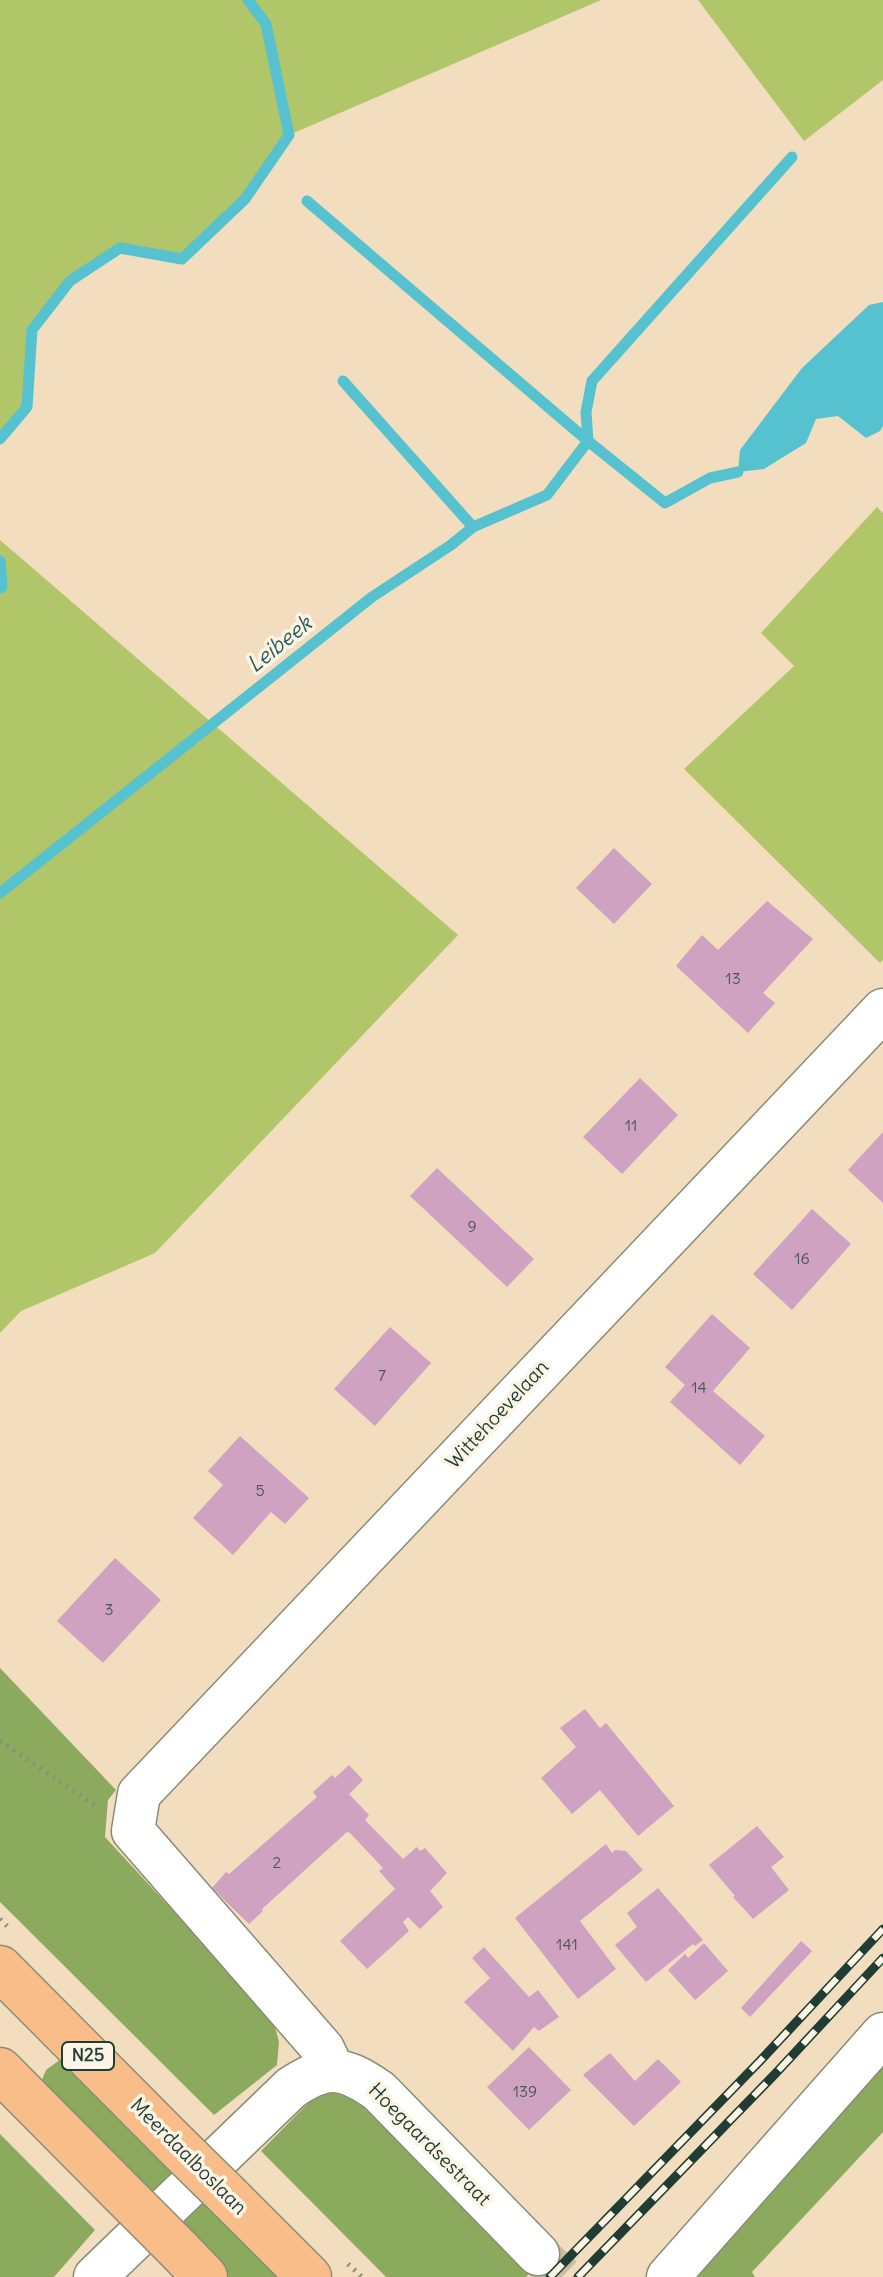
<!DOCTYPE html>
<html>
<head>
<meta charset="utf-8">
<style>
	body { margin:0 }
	canvas { display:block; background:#f2ddbe }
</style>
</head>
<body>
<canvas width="883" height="2277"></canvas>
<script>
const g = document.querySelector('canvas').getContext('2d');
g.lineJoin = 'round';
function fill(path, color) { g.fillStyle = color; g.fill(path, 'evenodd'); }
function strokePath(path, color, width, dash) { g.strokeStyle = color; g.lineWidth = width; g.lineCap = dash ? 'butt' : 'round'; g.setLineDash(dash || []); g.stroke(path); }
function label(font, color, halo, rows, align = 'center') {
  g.font = font + ' Delius,sans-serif'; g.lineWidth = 7; g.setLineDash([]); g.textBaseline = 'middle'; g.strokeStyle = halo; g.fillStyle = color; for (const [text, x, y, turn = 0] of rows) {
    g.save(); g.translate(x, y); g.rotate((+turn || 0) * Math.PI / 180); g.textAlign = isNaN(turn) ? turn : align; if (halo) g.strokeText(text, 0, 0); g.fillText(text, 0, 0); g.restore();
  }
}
fill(new Path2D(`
	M0,0H601L289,135L245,199L182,259L120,248L70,281L32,330L29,407L0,441Z
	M698,0H883V80L804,141Z
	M877,507L883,513V960L880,963L684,769L794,666L761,633Z
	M0,540L458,935L155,1253L21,1311L0,1333Z`), '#b1c569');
fill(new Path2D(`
	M0,1668L116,1790L108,1800L105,1837L273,2019L279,2042L277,2065L214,2115L0,1902Z
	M0,2023L46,2070L61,2059L279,2277H229L39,2087L46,2070Z
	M883,2052V2132L752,2272L755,2277H690Z
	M333,2093L353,2098L383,2125L529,2274L526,2277H386L261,2151L315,2096Z
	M0,2134L95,2230L54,2277H0Z`), '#8caa5d');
fill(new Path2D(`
	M883,302V426L880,431L866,438L838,416L816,419L806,443L764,469L738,472L740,450L802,368L869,305Z`), '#56c2cf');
strokePath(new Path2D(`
	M307,201L588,441L665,503L710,478L738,472
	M343,381L473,527
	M0,439L27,407L32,330L70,281L120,248L182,259L245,199L289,135L266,24L248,0
	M588,441L586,412L592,381L792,157
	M0,561L2,586L0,588
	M0,893L372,597L451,545L473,527L547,495L588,441`), '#56c2cf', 11);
fill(new Path2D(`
	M614,848L652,884L614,924L576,888Z
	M767,901L813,939L763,993L775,1003L748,1033L676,966L702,935L718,950Z
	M640,1078L678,1115L622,1174L583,1137Z
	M883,1132V1203L848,1170Z
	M437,1168L534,1259L507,1287L410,1196Z
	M812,1209L851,1244L792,1310L753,1274Z
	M712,1314L750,1348L713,1391L765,1436L740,1465L670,1402L685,1385L665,1367Z
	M390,1327L431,1363L375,1426L334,1389Z
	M240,1436L309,1498L285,1524L271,1512L233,1555L193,1518L223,1485L208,1471Z
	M115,1558L161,1600L103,1663L57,1621Z
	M585,1709L600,1728L606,1723L674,1806L638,1836L600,1790L572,1814L541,1778L576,1747L560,1728Z
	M349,1765L363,1780L349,1794L369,1815L365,1820L403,1859L417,1847L420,1851L425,1848L447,1873L430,1891L443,1907L420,1929L408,1917L403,1922L409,1931L367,1969L340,1941L395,1889L379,1871L383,1868L350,1833L347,1832L262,1909L263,1911L249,1924L212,1888L226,1872L229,1874L317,1797L313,1792L332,1775L335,1778Z
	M757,1826L784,1857L771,1867L789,1890L753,1919L733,1897L735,1896L709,1865Z
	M606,1844L612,1853L615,1850L626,1851L643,1870L580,1921L616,1969L578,1999L515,1918Z
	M658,1888L703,1940L695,1946L693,1944L646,1982L615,1945L637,1927L627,1913Z
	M801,1941L812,1951L750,2017L741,2008Z
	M704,1943L728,1971L695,2000L668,1970L685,1954L688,1958Z
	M484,1947L529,1997L538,1990L559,2017L539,2031L534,2027L513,2051L464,2002L490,1978L472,1958Z
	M529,2047L571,2090L529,2130L487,2087Z
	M610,2053L635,2081L658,2059L681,2082L634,2126L583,2075Z`), '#cfa2c1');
strokePath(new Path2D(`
	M538,2254L562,2277`), '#c8bda2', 42, [42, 21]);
const minor = new Path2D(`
	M333,2070L323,2049L133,1831L139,1794L883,1010
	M95,2277L291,2088C328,2063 344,2067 379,2091L538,2254
	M668,2277L883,2034`);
const highway = new Path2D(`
	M0,1968L176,2145
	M0,2070L122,2193
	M230,2198L309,2277
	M179,2250L205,2277`);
strokePath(minor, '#888d79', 45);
strokePath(highway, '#888d79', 47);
strokePath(new Path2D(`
	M0,1741L99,1808
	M0,1919L8,1927
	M348,2264L362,2277`), '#888d79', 5, [2, 6]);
strokePath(minor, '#fff', 42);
strokePath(highway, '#f8bd88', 44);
const rail = new Path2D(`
	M550,2277L760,2061L883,1929
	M578,2277L776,2073L883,1958`);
strokePath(rail, '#1f3d34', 9);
strokePath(rail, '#fcf5e5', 6, [18]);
const highwayBridge = new Path2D(`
	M176,2145L230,2198
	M122,2193L179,2250`);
strokePath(highwayBridge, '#888d79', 47, []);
strokePath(highwayBridge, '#f8bd88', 44);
label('16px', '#4b5657', null, [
	["13",733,979],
	["11",631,1126],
	["9",472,1227],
	["16",802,1259],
	["7",382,1376],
	["14",699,1388],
	["5",260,1491],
	["3",109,1610],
	["2",277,1863],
	["141",567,1945],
	["139",525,2092]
]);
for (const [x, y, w] of [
	[88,2056,52]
]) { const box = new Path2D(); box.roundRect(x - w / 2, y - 14, w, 28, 6); g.fillStyle = '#fcf5e5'; g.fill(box); strokePath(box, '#1f3d34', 2); }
label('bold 18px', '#1f3d34', null, [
	["N25",88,2056]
]);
label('20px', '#1f3d34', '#fcf5e5', [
	["Wittehoevelaan",498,1415,-47],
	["Hoegaardsestraat",429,2145,45],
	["Meerdaalboslaan",188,2157,45]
]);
label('italic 22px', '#2d5e5b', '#fcf5e5', [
	["Leibeek",280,645,-39]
]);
</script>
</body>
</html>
